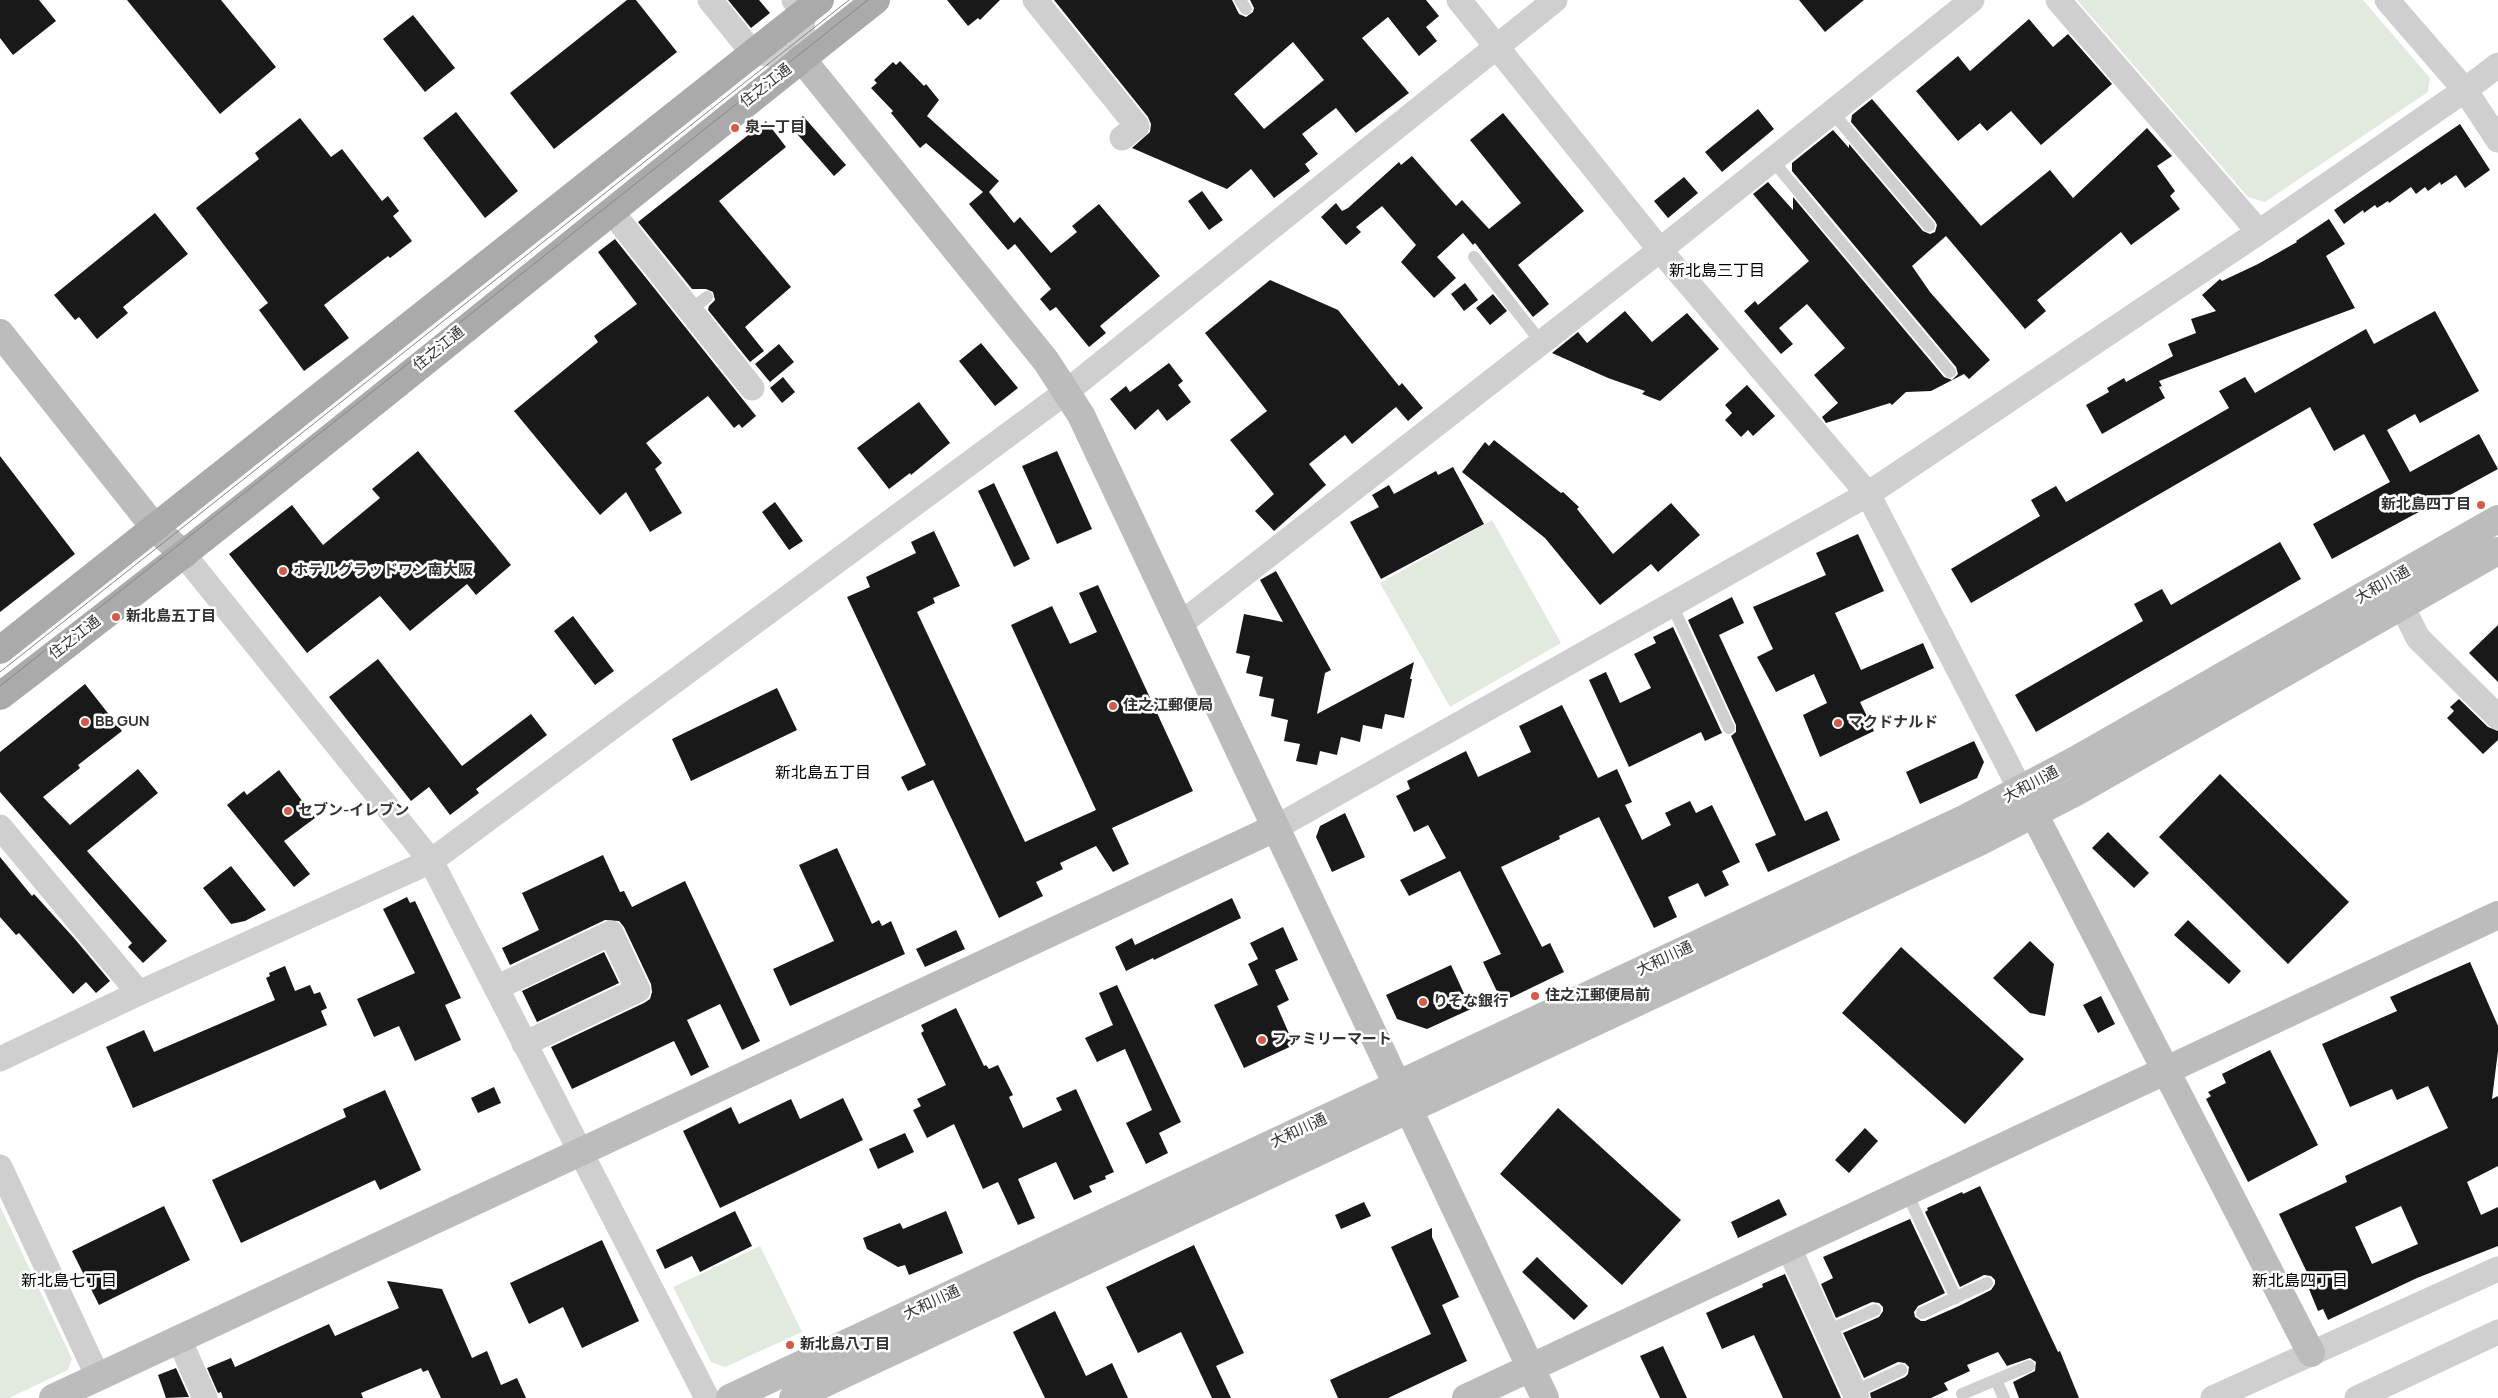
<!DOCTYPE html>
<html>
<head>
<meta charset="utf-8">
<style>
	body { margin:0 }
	canvas { display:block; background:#fff }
</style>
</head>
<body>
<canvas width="2498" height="1398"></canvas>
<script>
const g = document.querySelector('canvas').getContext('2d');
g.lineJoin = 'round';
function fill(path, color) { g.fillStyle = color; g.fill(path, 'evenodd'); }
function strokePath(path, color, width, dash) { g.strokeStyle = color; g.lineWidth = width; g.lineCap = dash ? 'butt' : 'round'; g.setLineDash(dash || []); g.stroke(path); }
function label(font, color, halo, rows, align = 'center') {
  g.font = font + ' Manrope,"Noto Sans JP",sans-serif'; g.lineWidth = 5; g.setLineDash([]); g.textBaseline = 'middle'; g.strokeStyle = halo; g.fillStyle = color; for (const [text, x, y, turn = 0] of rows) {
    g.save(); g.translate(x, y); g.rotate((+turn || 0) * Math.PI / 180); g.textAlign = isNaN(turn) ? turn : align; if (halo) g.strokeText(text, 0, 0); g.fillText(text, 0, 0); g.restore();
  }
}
fill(new Path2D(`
	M2077,0H2363L2430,78L2428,92L2265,202L2248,197Z
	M1492,520L1561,643L1450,707L1380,583Z
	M0,1206L72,1359L68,1370L9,1398H0Z
	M760,1246L802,1332L725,1367L711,1362L673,1287Z`), '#e2eadf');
fill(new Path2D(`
	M0,0H39L56,21L13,55L0,38Z
	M127,0H221L276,67L220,114Z
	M627,0H636L677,52L554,149L510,93Z
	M728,0H759L770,13L751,28Z
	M947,0H1000L980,20L978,18L968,26Z
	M1054,0H1232L1239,14L1246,17L1253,12L1254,8L1250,0H1426L1439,16L1426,27L1437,41L1419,56L1388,17L1362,38L1409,93L1356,133L1336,108L1302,134L1318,154L1305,164L1310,171L1274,198L1251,169L1227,189L1132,148L1150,132L1151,124L1148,117ZM1293,42L1324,80L1264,129L1234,94Z
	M1799,0H1864L1825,32Z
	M413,15L455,68L425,92L383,39Z
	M2029,19L2053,47L2068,34L2112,84L2041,145L2011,111L1987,131L1980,123L1958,141L1916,91L1958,56L1970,71Z
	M900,61L924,86L926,84L939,100L927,116L999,181L989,192L1014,223L1020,217L1051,253L1077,232L1072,226L1099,204L1160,276L1100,326L1106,333L1089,347L1056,307L1050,311L1040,299L1051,289L1015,244L1008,250L969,204L983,192L926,143L920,148L891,113L893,111L871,88L877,83L874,80L893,62L896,65Z
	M1872,99L1981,226L2050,170L2073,198L2147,128L2172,156L2157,166L2175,191L2170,196L2180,209L2131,245L2121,232L2037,300L2046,311L2025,329L1946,236L1912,266L1930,292L1990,360L1969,379L1964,374L1931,391L1906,392L1892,405L1890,403L1826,423L1822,417L1838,403L1814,375L1845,348L1807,304L1779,328L1793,344L1781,354L1744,311L1755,301L1758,305L1809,261L1753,194L1768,182L1793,210V197L1944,377L1952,380L1958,374L1956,367L1792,171V163L1833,130L1849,148V144L1923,231L1930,234L1935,232L1937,225L1935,221L1851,122L1852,115Z
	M1758,109L1774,129L1722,172L1705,152Z
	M456,112L518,191L485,218L423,138Z
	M1503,113L1584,211L1518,265L1549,304L1533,317L1475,243L1473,245L1463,233L1437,257L1456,278L1434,298L1401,262L1416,245L1382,206L1356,227L1361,232L1346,245L1321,217L1336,203L1342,211L1348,208L1399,162L1401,165L1412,156L1456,206L1462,200L1489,229L1521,203L1470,140Z
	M803,116L846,165L834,176L791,127Z
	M300,118L331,157L342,149L382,201L388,196L399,211L393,216L412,241L390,258L388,256L324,305L349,338L304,371L259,310L268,303L196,208L259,159L255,153Z
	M766,121L786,147L719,201L791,287L745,327L764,351L750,362L708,310L709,306L715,300L713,292L706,289H692L638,222Z
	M2460,124L2490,170L2465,188L2456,175L2441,185L2440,182L2428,191L2425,187L2416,194L2411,187L2389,203L2388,201L2377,208L2375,205L2364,213L2363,210L2344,224L2334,210Z
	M1684,177L1698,193L1668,218L1654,201Z
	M1202,191L1223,220L1209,230L1188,201Z
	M155,213L188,254L123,307L128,313L97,339L79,317L75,320L54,295Z
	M2329,219L2345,244L2326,256L2355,308L2159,381L2162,386L2159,387L2165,398L2102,434L2086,405L2109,392L2107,388L2124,378L2126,382L2173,356L2168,344L2196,333L2191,319L2216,311L2202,295L2220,279L2222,281L2258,264L2297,242L2296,241Z
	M615,239L756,416L742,428L739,424L734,428L708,396L646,443L662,463L655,469L682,513L650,532L626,492L600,515L514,411L598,342L594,336L637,304L598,252Z
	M1270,280L1338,310L1399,386L1402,383L1423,408L1408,421L1396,407L1352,444L1345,435L1309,464L1326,485L1274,531L1255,511L1274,494L1230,440L1267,411L1205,333Z
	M1465,283L1478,300L1464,311L1451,294Z
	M1493,294L1507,311L1490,325L1476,308Z
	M1625,311L1652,342L1687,313L1719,349L1660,401L1642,394L1645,391L1608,378L1552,353L1578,332L1587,343Z
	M2435,311L2479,391L2420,423L2415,414L2387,430L2410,472L2479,434L2498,469L2332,559L2313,524L2390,482L2364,434L2334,451L2310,407L1971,603L1951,569L2040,516L2031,500L2056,486L2066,502L2229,408L2219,391L2245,377L2255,393L2366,329L2374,344Z
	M981,343L1018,388L995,406L959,361Z
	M779,344L794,362L770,382L755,364Z
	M1169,363L1183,381L1178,385L1191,402L1167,421L1158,409L1135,430L1110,399L1126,386L1130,392Z
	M783,377L795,392L782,403L770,388Z
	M1747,385L1775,416L1753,436L1748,430L1741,437L1725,420L1732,413L1725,405Z
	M919,402L950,443L911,475L910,473L889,489L857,448Z
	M1494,440L1561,493L1563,492L1579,507L1577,509L1613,554L1671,503L1700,535L1658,572L1651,564L1600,605L1545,538L1462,472L1485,442L1489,446Z
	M418,451L511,565L476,595L467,584L410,631L380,596L307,653L229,554L292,505L323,545L380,498L372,489Z
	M1057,451L1092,529L1057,544L1022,466Z
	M0,456L75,554L0,612Z
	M1453,467L1484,524L1381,579L1350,522L1379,507L1372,495L1389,485L1394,494L1436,471L1438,475Z
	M994,483L1030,559L1014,567L978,491Z
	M775,502L803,541L789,550L762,512Z
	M934,531L960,586L933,598L935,603L917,612L1025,842L1096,810L1011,625L1052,606L1070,644L1097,632L1079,593L1098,585L1193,791L1112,828L1129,864L1113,872L1096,846L1060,863L1063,869L1036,882L1043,896L999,918L933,780L908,791L901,777L926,765L847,597L870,587L866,577L916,553L911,542Z
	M1858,534L1884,591L1835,613L1861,670L1923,643L1934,668L1860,702L1874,731L1820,757L1803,715L1827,703L1814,674L1776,692L1757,657L1773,649L1753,607L1826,575L1816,553Z
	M2280,542L2301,579L2036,732L2015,695L2143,621L2134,604L2162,589L2171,605Z
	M1276,571L1331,670L1325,673L1317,714L1414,662L1410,679H1412L1404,718L1385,714L1382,729L1363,725L1360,742L1341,737L1337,755L1320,751L1317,765L1296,761L1300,744L1284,741L1288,720L1271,716L1274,699L1259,696L1263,677L1246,673L1250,656L1236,653L1244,614L1283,622L1260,580Z
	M1732,597L1744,623L1719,635L1805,821L1827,811L1840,840L1768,872L1755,844L1776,835L1731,736L1736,732V725L1688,620Z
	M573,616L614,671L595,685L554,631Z
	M2498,625V682L2469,653Z
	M1673,627L1722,733L1705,741L1701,732L1629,767L1589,680L1606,672L1620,703L1651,688L1634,654L1656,643L1653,637Z
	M378,659L462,766L531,714L547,735L476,789L479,793L450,815L429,787L411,801L329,697Z
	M85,684L122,731L78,765L80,768L43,797L70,825L138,769L158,793L87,851L167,941L143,963L128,947L132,943L0,792V752Z
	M777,688L797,730L691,781L672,739Z
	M2459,699L2488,727L2498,731V740L2483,754L2447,718L2454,711L2450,707Z
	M1562,705L1598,778L1617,769L1632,802L1625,805L1642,840L1671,825L1665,813L1690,801L1696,813L1712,805L1740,862L1722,871L1729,885L1705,897L1698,883L1668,897L1677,917L1654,928L1599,817L1559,836L1560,839L1501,867L1542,947L1550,943L1564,972L1502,1002L1483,962L1501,954L1460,871L1409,896L1400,880L1446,858L1428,825L1414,832L1396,796L1410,789L1407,781L1466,751L1478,777L1531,752L1519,726Z
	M1974,741L1984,762L1977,778L1920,804L1906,772Z
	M279,770L315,818L284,841L310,874L294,887L227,805L244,791L247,795Z
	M2220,774L2349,902L2288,964L2159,837Z
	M1345,813L1365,857L1332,872L1316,837L1320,826Z
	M2108,832L2149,873L2134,888L2092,848Z
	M837,848L872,924L879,920L882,926L891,921L905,954L790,1006L773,969L834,941L799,865Z
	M603,855L620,892L624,891L632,907L685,881L760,1041L742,1050L720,1004L687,1020L709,1067L691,1076L674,1041L572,1089L551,1047L644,1003L650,999L652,992L651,984L624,927L619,921L605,920L510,965L502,948L539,930L522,893Z
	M0,857L32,896L34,894L74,938L110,981L96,993L86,982L73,994L19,933L16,935L0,917Z
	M231,866L266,910L245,921L231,924L203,888Z
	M407,897L410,903L415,901L461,998L445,1005L461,1040L415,1061L399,1026L374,1037L357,999L415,973L383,909Z
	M1232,898L1241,918L1154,960L1153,958L1126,971L1115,947L1132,938L1135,945Z
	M2188,920L2241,971L2229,984L2174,935Z
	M1283,927L1298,960L1275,970L1289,1000L1277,1006L1294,1045L1244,1068L1214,1005L1258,985L1248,964L1258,959L1250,943Z
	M956,930L965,949L925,967L916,949Z
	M2030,941L2054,964L2045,1016L2030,1013L1993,978Z
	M1901,947L2024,1059L1965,1124L1842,1013Z
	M604,952L619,983L537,1022L522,991Z
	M2470,962L2498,1026V1051L2492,1099L2498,1096V1166L2467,1182L2481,1215L2498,1207V1246L2417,1278L2328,1320L2323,1309L2318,1311L2309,1289L2314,1287L2279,1214L2347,1182L2345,1176L2448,1128L2428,1086L2397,1100L2392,1089L2350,1107L2322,1044L2397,1011L2390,997ZM2401,1206L2418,1244L2372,1264L2355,1227Z
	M1451,965L1471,1009L1427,1029L1397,1019L1386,995Z
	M285,966L295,991L310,985L314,994L320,992L327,1008L321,1011L327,1025L133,1108L106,1047L144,1030L154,1052L275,1000L266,978L270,976L269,973Z
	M1117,985L1181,1122L1159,1133L1168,1153L1146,1164L1126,1123L1152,1110L1125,1049L1097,1062L1085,1038L1113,1025L1099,993Z
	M2101,996L2115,1024L2098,1033L2083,1005Z
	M956,1008L984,1066L986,1065L989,1069L998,1065L1013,1095L1009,1097L1023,1128L1062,1110L1056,1098L1076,1089L1114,1172L1105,1176L1106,1179L1089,1186L1092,1192L1074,1200L1056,1162L1018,1179L1035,1218L1018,1225L998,1182L983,1189L954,1124L927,1138L913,1110L921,1106L917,1099L946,1085L921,1033L924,1031L921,1025Z
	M2270,1050L2318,1145L2248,1182L2206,1099L2211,1096L2208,1092L2226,1083L2222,1074Z
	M494,1087L501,1103L478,1113L471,1098Z
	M385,1090L421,1170L380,1190L375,1180L241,1243L212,1180L346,1117L343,1109Z
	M843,1098L863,1140L720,1208L683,1131L731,1107L739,1124L791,1099L800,1119Z
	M1558,1108L1681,1220L1622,1285L1500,1174Z
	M1865,1128L1878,1141L1849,1173L1835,1160Z
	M905,1133L914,1152L878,1169L869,1149Z
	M1980,1186L2058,1352L2060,1351L2079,1398H2019L2013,1382L2035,1371L2036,1362L2030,1358L2007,1366L1998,1352L1967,1365L1970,1371L1944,1383L1948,1390L1931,1398H1871L1870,1393L1905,1377L1908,1374L1909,1367L1905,1363L1898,1362L1864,1378L1843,1333L1879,1317L1883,1311V1307L1879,1303L1872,1302L1836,1318L1821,1284L1833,1278L1823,1257L1910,1219L1945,1293L1918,1306L1914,1312L1915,1317L1921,1321H1925L1959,1306L1991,1290L1995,1284V1280L1991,1276L1984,1275L1960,1287L1925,1212L1928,1210L1927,1208L1962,1192L1963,1194Z
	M1779,1199L1787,1215L1738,1238L1731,1222Z
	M1364,1202L1371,1216L1341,1229L1335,1215Z
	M164,1206L190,1260L99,1305L72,1251Z
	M735,1211L752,1246L700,1272L692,1256L665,1269L656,1250Z
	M946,1211L963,1253L909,1275L905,1265L898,1267L867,1249L863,1238L900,1223L903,1229Z
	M1432,1228V1237L1459,1297L1442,1305L1467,1361L1388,1398H1338L1330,1380L1431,1334L1391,1247Z
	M602,1240L639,1321L582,1348L563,1307L529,1324L510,1283Z
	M1194,1245L1244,1353L1216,1366L1231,1398H1212L1181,1332L1138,1353L1106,1287Z
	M1537,1257L1588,1306L1574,1320L1522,1272Z
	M1785,1274L1841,1398H1783L1754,1335L1722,1349L1706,1313L1763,1287L1762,1284Z
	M387,1281L442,1289L472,1358L487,1351L501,1385L517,1378L526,1398H441L428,1370L423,1372L421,1368L361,1393L363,1398H223L221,1392L218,1393L207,1368L231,1358L235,1367L329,1324L335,1336L399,1308Z
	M1055,1311L1086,1376L1112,1363L1128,1398H1045L1013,1332Z
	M1663,1346L1687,1398H1660L1640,1356Z
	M176,1368L189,1397L166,1398L158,1375Z`), '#191919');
strokePath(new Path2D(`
	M1240,0L1246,9
	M1832,112L1929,226
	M1772,160L1950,372
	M1474,257L1541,342
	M690,310L707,297
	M1672,605L1729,728
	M1906,1191L1956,1298
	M1922,1313L1987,1283
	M1827,1331L1875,1310
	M1996,1380L2004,1398
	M1854,1392L1901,1370
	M1962,1394L2029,1366`), '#cfcfcf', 12);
strokePath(new Path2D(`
	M710,0L752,52L801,58L803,12L794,0
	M1035,0L1137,126L1122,138
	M1459,0L1660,250L1868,494L2030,808
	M2058,0L2259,232
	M2387,0L2465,90L2498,140
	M611,211L752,388
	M184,555L431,861L707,1398
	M2402,606L2418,638L2498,717
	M1179,625L1660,250L1972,0
	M0,827L139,993
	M1275,828L1868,494L2259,232L2465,90L2498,65
	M496,988L611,933L638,990L524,1044
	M0,1059L139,993L431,861L1066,392L1555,0
	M0,1167L98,1377
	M1788,1246L1857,1398
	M179,1339L205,1398
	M2213,1398L2498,1269
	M2357,1398L2498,1332`), '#cfcfcf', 25);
strokePath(new Path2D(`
	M801,58L1046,361L1081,415L1545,1398
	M0,333L155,528L184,555
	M2034,814L2311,1353
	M53,1398L1275,828
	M730,1398L1966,818L2074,761L2498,519
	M793,1398L1979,842L2076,792L2498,551
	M1466,1398L2498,915`), '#bcbcbc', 28);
strokePath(new Path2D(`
	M0,650L820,0
	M0,696C297,470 584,231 876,0`), '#aaa', 28);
strokePath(new Path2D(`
	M0,672L849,0
	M0,686L868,0`), '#878787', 1);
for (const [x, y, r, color] of [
	[735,128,5,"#d25b4a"],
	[2481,505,5,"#d25b4a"],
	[283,571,5,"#d25b4a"],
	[116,617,5,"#d25b4a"],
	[1113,706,5,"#d25b4a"],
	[85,722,5,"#d25b4a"],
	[1838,723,5,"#d25b4a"],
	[288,811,5,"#d25b4a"],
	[1535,996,5,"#d25b4a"],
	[1423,1002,5,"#d25b4a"],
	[1262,1040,5,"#d25b4a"],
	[790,1345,5,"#d25b4a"]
]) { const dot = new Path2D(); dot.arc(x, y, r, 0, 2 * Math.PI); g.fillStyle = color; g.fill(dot); strokePath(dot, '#fff', 2); }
label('15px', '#323232', '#fff', [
	["住之江通",766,86,-38],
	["住之江通",439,349,-39],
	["大和川通",2383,585,-30],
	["住之江通",75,638,-38],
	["大和川通",2031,785,-28],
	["大和川通",1665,959,-25],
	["大和川通",1299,1131,-25],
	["大和川通",932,1303,-25]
]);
label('bold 15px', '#323232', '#fff', [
	["泉一丁目",745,128],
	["新北島四丁目",2471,505,"right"],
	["ホテルグラッドワン南大阪",293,571],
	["新北島五丁目",126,617],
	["住之江郵便局",1123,706],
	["BB GUN",95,722],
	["マクドナルド",1848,723],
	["セブン-イレブン",298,811],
	["住之江郵便局前",1545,996],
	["りそな銀行",1433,1002],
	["ファミリーマート",1272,1040],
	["新北島八丁目",800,1345]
], 'left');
label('16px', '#000', '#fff', [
	["新北島三丁目",1717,272],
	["新北島五丁目",823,774],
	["新北島七丁目",69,1282],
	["新北島四丁目",2300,1282]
]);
</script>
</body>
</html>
